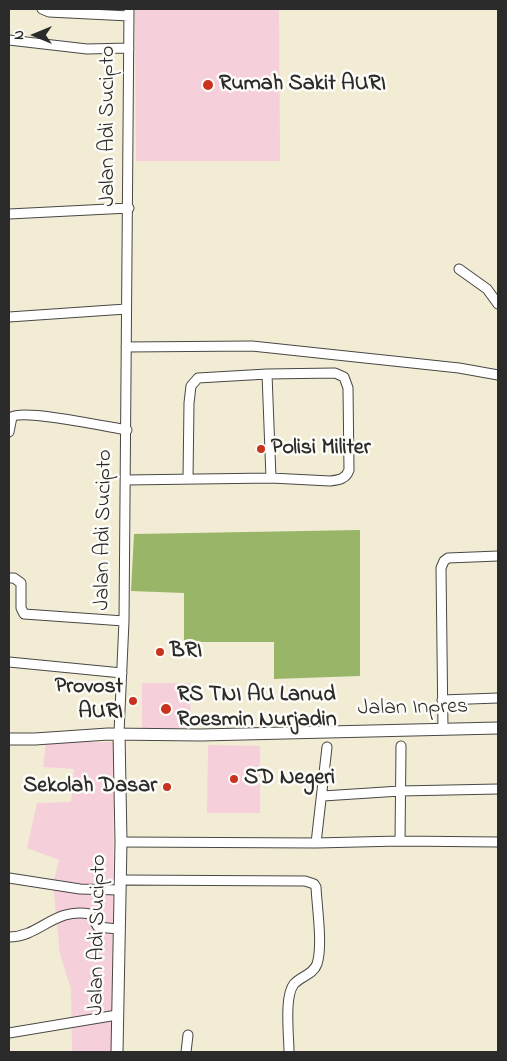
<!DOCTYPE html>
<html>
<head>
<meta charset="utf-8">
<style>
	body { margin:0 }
	#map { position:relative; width:507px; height:1061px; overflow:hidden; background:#f2ecd5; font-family:"Indie Flower",sans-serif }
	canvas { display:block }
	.frame { position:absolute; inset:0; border:10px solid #2b2b2b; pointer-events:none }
	.north { position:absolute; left:10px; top:10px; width:50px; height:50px; -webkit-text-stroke:4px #fdfcf7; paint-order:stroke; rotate:270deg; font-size:14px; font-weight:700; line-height:20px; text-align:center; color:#2b2b2b }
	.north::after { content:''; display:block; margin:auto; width:18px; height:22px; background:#2b2b2b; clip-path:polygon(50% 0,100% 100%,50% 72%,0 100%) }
</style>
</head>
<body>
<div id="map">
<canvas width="507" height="1061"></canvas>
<div class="frame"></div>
<div class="north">N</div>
</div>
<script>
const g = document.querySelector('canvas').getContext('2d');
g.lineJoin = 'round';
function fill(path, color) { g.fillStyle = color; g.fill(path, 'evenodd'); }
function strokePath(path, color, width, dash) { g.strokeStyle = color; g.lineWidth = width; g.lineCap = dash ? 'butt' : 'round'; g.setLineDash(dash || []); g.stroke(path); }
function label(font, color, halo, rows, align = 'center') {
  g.font = font + ' "Indie Flower",sans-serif'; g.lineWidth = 5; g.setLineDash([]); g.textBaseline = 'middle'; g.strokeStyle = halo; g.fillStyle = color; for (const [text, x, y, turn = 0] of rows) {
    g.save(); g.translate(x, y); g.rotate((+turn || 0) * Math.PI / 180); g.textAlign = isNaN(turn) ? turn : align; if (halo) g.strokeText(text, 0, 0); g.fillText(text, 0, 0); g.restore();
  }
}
fill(new Path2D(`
	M135,9H279L280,161H136Z
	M142,683H190L191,728H142Z
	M46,742H114L112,1052H72L71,989L60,954L53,884L59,860L27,848L37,803L71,802L74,769L43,767Z
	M208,745L260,746V813H207Z`), '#f5cfda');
fill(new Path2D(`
	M360,530V676L274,679V642H184V593L131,591L134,534Z`), '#99b567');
const minor = new Path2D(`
	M42,9L49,12L129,16
	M9,40L87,49L129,48
	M9,214L129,208
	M459,269L487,289L498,304
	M9,317L126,309
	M126,347L252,346L459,368L498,375
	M267,374L271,478
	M9,432L12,417C24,409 108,427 127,430
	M126,480L271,478L330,481C339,480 346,479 349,470L348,388L344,377L335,373L267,374L198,378L191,386L189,403L188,479
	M9,578H14L21,583V608L24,614L124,621
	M9,662L122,673
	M442,700L498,698
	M443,729L441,568L444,561L448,558L498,556
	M119,733L124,621L129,9
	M323,796L400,791L498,789
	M400,841L401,746
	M121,842L316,843L400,841L498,842
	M316,843L327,747
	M9,878L80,889L120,890
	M120,880L305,881L314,884L316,887C317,908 323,946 317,964C313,975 301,976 294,984C284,996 289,1036 289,1052
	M9,937C40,937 54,907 90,914L98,927L118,929
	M9,1033L117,1015
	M186,1052L188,1035`);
const secondary = new Path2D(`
	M9,739H35L108,734L201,735L498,728
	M117,1052L121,842L119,733`);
strokePath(minor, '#494844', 11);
strokePath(secondary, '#494844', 13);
strokePath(minor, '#fff', 9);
strokePath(secondary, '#fff', 11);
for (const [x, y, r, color] of [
	[208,85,6,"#c8321e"],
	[261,449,5,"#c8321e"],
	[160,652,5,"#c8321e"],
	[133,701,5,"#c8321e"],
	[166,709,6,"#c8321e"],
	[234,779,5,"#c8321e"],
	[167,787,5,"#c8321e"]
]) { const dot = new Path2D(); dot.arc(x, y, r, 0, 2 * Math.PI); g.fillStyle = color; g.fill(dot); strokePath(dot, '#fdfcf7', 2); }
label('bold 22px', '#2b2b2b', '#fdfcf7', [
	["Rumah Sakit AURI",219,85],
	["Polisi Militer",271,449],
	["BRI",170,652],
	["Provost",123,688,"right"],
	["AURI",123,713,"right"],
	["RS TNI AU Lanud",177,696],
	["Roesmin Nurjadin",177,721],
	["SD Negeri",244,779],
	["Sekolah Dasar",157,787,"right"]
], 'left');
label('22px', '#2b2b2b', '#fdfcf7', [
	["Jalan Adi Sucipto",109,126,-90],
	["Jalan Adi Sucipto",105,530,-89],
	["Jalan Inpres",413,709,-1],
	["Jalan Adi Sucipto",99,935,-89]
]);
</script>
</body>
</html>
